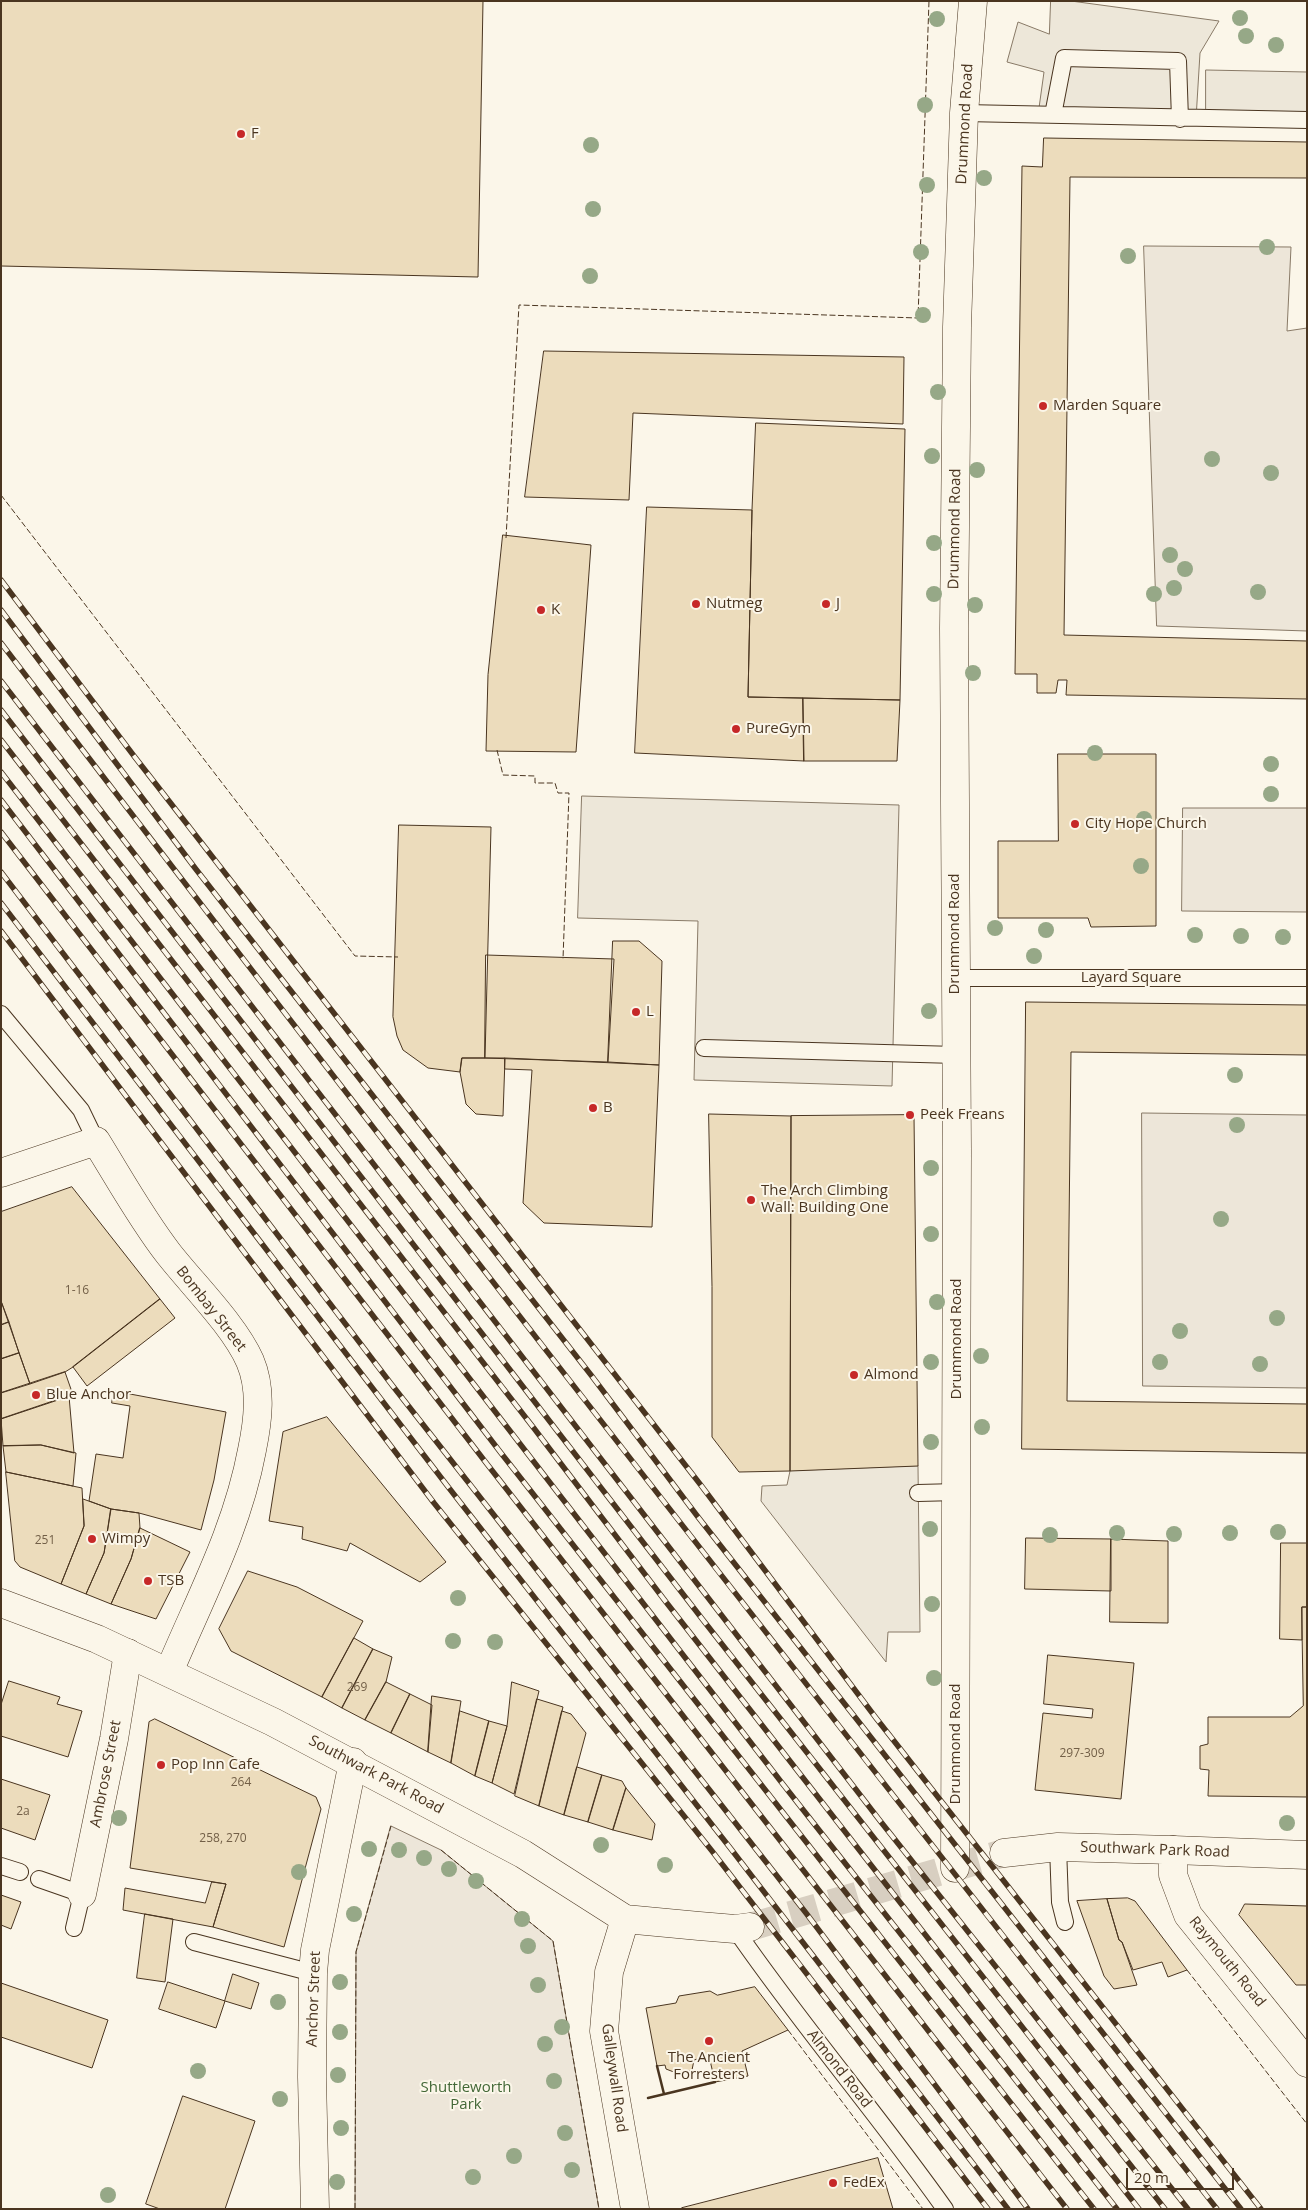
<!DOCTYPE html>
<html>
<head>
<meta charset="utf-8">
<style>
	body { margin:0 }
	#map { position:relative; width:1308px; height:2210px; overflow:hidden; background:#fbf6e9; font-family:"Open Sans",sans-serif }
	canvas { display:block }
	.frame { position:absolute; inset:0; border:2px solid #4a3520; pointer-events:none }
	.scale { position:absolute; left:1126px; top:2168px; width:108px; height:22px; box-sizing:border-box; border:2px solid #4a3520; border-top:0; padding-left:6px; font-size:15px; line-height:18px; white-space:nowrap; color:#4a3520; -webkit-text-stroke:4px #fbf6e9; paint-order:stroke }
</style>
</head>
<body>
<div id="map">
<canvas width="1308" height="2210"></canvas>
<div class="frame"></div>
<div class="scale">20 m</div>
</div>
<script>
const g = document.querySelector('canvas').getContext('2d');
g.lineJoin = 'round';
function fill(path, color) { g.fillStyle = color; g.fill(path, 'evenodd'); }
function strokePath(path, color, width, dash) { g.strokeStyle = color; g.lineWidth = width; g.lineCap = dash ? 'butt' : 'round'; g.setLineDash(dash || []); g.stroke(path); }
function label(font, color, halo, rows, align = 'center') {
  g.font = font + ' "Open Sans",sans-serif'; g.lineWidth = 4; g.setLineDash([]); g.textBaseline = 'middle'; g.strokeStyle = halo; g.fillStyle = color; for (const [text, x, y, turn = 0] of rows) {
    g.save(); g.translate(x, y); g.rotate((+turn || 0) * Math.PI / 180); g.textAlign = isNaN(turn) ? turn : align; if (halo) g.strokeText(text, 0, 0); g.fillText(text, 0, 0); g.restore();
  }
}
const green = new Path2D(`
	M1144,246L1291,247L1287,331L1307,328V631L1157,626Z
	M1183,808H1307V912L1182,911Z
	M1142,1113L1307,1115V1388L1143,1386Z
	M391,1826L441,1850L553,1941L599,2209H355L356,1952Z`);
fill(green, '#ede6d9');
strokePath(green, '#887966', 1);
const parking = new Path2D(`
	M1051,1H1071L1219,21L1200,53L1196,119L1038,115L1044,72L1007,62L1018,22L1049,34Z
	M1206,70L1307,72V120L1206,119Z
	M582,796L899,805L892,1086L694,1080L698,921L578,918Z
	M918,1466L920,1632H888L886,1662L761,1501L762,1486L787,1485L790,1471Z`);
fill(parking, '#ede7d9');
strokePath(parking, '#887966', 1);
const building = new Path2D(`
	M1,1H483L478,277L1,266Z
	M1044,138L1307,142V178L1070,177L1064,635L1307,641V699L1066,695L1067,680H1058L1056,693H1037V674H1015L1022,166L1042,167Z
	M544,351L904,357L903,424L633,413L629,500L525,497Z
	M756,423L905,429L900,700L748,697L752,510Z
	M647,507L752,510L748,697L803,698L804,761L635,753Z
	M503,535L591,545L576,752L486,751L488,675Z
	M803,698L900,700L897,761H804Z
	M1058,754H1156V926L1091,927L1088,918H998V841H1058Z
	M399,825L491,827L485,1058H462L460,1072L428,1068L403,1050L397,1036L393,1017Z
	M613,941H639L662,961L659,1065L608,1062Z
	M486,955L614,959L608,1062L485,1058Z
	M1026,1002L1307,1005V1055L1071,1052L1067,1401L1307,1404V1453L1022,1449Z
	M462,1058H505L503,1116L476,1114L466,1104L460,1072Z
	M505,1058L659,1065L652,1227L544,1223L523,1203L532,1070L505,1069Z
	M709,1114L791,1116L790,1471L739,1472L712,1437V1287Z
	M914,1115L918,1466L790,1471L791,1116Z
	M72,1187L160,1299L73,1367L65,1372L30,1384L1,1301V1212Z
	M160,1299L175,1318L87,1386L73,1367Z
	M1,1301L9,1322L1,1325Z
	M9,1322L19,1353L1,1359V1325Z
	M19,1353L30,1384L1,1393V1359Z
	M65,1372L73,1395L1,1419V1393Z
	M114,1391L226,1412L214,1480L201,1530L139,1513L111,1509L89,1501L96,1454L123,1458L130,1406L112,1403Z
	M69,1396L74,1453L41,1445L3,1446L1,1419Z
	M327,1417L446,1562L420,1582L350,1543L347,1551L302,1539L303,1527L269,1521L283,1432Z
	M41,1445L76,1453L73,1486L6,1472L3,1446Z
	M6,1472L82,1488L84,1526L61,1584L20,1567L15,1561Z
	M83,1499L111,1509L104,1553L86,1594L61,1584L84,1526Z
	M111,1509L139,1513L140,1528L131,1559L111,1604L86,1594L104,1553Z
	M140,1528L190,1552L156,1619L111,1604L131,1559Z
	M1026,1538L1111,1539V1591L1025,1589Z
	M1111,1539L1168,1541V1623L1110,1622Z
	M1281,1543H1307V1607H1302V1640L1280,1639Z
	M248,1571L297,1587L363,1621L322,1697L231,1651L219,1629Z
	M1302,1607H1307V1797L1208,1796L1209,1770L1200,1769V1746L1208,1744V1717H1290L1303,1706Z
	M354,1638L373,1649L342,1708L322,1697Z
	M373,1649L392,1657L386,1682L365,1720L342,1708Z
	M1048,1655L1134,1663L1121,1799L1035,1790L1043,1713L1092,1718L1093,1709L1044,1704Z
	M9,1681L60,1697L57,1704L82,1711L68,1757L1,1736V1705Z
	M386,1682L410,1694L391,1733L365,1720Z
	M512,1682L539,1691L514,1794L492,1783L507,1726Z
	M410,1694L432,1705L428,1752L391,1733Z
	M432,1696L461,1701L451,1763L428,1752Z
	M537,1699L563,1707L539,1806L515,1796Z
	M460,1711L489,1721L475,1776L451,1763Z
	M562,1711L571,1714L586,1733L564,1815L539,1806Z
	M155,1719L316,1797L321,1809L284,1947L213,1927L226,1884L130,1868L149,1722Z
	M489,1721L507,1726L492,1783L475,1776Z
	M577,1767L602,1775L588,1822L564,1815Z
	M602,1775L622,1781L626,1788L613,1830L588,1822Z
	M1,1779L50,1795L35,1840L1,1828Z
	M626,1788L655,1824L652,1840L613,1830Z
	M212,1882L226,1884L213,1927L123,1910L125,1888L205,1903Z
	M1,1895L21,1902L11,1929L1,1925Z
	M1128,1898L1135,1901L1187,1970L1168,1977L1162,1962L1133,1970L1122,1942L1119,1940L1107,1899Z
	M1107,1899L1119,1940L1122,1942L1137,1985L1114,1989L1104,1976L1077,1901Z
	M1245,1904L1307,1906V1985H1296L1239,1915Z
	M145,1914L173,1919L165,1982L137,1978Z
	M233,1974L259,1983L251,2009L225,2001Z
	M168,1982L225,2001L216,2028L159,2009Z
	M1,1983L108,2020L92,2068L1,2037Z
	M755,1987L788,2030L742,2051L748,2076L715,2082L709,2056L694,2060L692,2070L679,2074L666,2069L665,2065L657,2066L646,2008L676,2003L679,1996L710,1991L717,1995Z
	M183,2096L255,2121L225,2209H160L146,2204Z
	M878,2158L893,2209H683L682,2208Z`);
fill(building, '#ecdcbc');
strokePath(building, '#4a3520', 1);
strokePath(new Path2D(`
	M750,1927L1004,1853`), '#d8cfc1', 28, [28, 14]);
const lane = new Path2D(`
	M964,113L1307,120
	M1053,115L1064,58L1178,61L1180,119
	M955,978H1307
	M1,1014L81,1110L96,1141
	M704,1048L956,1055
	M918,1493L957,1492
	M1058,1847L1060,1902L1065,1922
	M1,1866L20,1872
	M39,1879L82,1894L74,1928
	M735,1929C801,2025 877,2113 945,2209
	M194,1942L313,1973`);
const street = new Path2D(`
	M1,1173L96,1141C119,1178 141,1218 168,1253C193,1285 234,1325 250,1361C262,1389 258,1421 252,1450C237,1530 200,1598 169,1672
	M955,1868L957,1151L954,628L957,327L964,113L973,1
	M82,1894L114,1739L128,1653
	M625,1919L609,1972L604,2031L635,2209
	M315,2209L312,2077L313,1973L315,1950L353,1762`);
const secondary = new Path2D(`
	M1173,1850L1307,1855`);
const primary = new Path2D(`
	M1,1603L97,1639L273,1722L523,1854L625,1919L699,1926L735,1929L750,1927
	M1004,1853L1058,1847L1173,1850V1875L1188,1915L1307,2063`);
strokePath(lane, '#4a3520', 18);
strokePath(street, '#4a3520', 29);
strokePath(secondary, '#4a3520', 29);
strokePath(primary, '#4a3520', 29);
strokePath(lane, '#fbf6e9', 16);
strokePath(street, '#fbf6e9', 28);
strokePath(secondary, '#fbf6e9', 28);
strokePath(primary, '#fbf6e9', 28);
const rail = new Path2D(`
	M1,580L134,756L700,1484L876,1718L1261,2209
	M1,610L195,868L591,1375L698,1517L1241,2209
	M1,643C402,1169 810,1689 1217,2209
	M1,681L881,1822L1188,2209
	M1,710L703,1620L1165,2209
	M1,740L533,1427L666,1602L1139,2209
	M1,772L782,1783L1117,2209
	M1,800L501,1453L1094,2209
	M1,832L487,1464L1067,2209
	M1,872L392,1385L806,1913L1028,2209
	M1,903L449,1488L731,1849L1008,2209
	M1,931L434,1503L712,1851L988,2209`);
strokePath(rail, '#4a3520', 5.5);
strokePath(rail, '#fbf6e9', 4, [11]);
strokePath(new Path2D(`
	M1,495L355,956L398,957
	M506,538L519,305L918,318L929,1
	M497,750L503,775L535,776V783H555L558,793H569L563,959
	M441,1850L553,1941L599,2209
	M1187,1970L1307,2124
	M788,2030L923,2209
	M355,2209L356,1952L391,1826`), '#4a3520', 1, [6, 2.5]);
strokePath(new Path2D(`
	M657,2066L664,2094
	M648,2098L715,2082`), '#4a3520', 2.5);
g.fillStyle = '#96a887';
for (const [x, y] of [
	[1240,18],
	[937,19],
	[1246,36],
	[1276,45],
	[925,105],
	[591,145],
	[984,178],
	[927,185],
	[593,209],
	[1267,247],
	[921,252],
	[1128,256],
	[590,276],
	[923,315],
	[938,392],
	[932,456],
	[1212,459],
	[977,470],
	[1271,473],
	[934,543],
	[1170,555],
	[1185,569],
	[1174,588],
	[1258,592],
	[934,594],
	[1154,594],
	[975,605],
	[973,673],
	[1095,753],
	[1271,764],
	[1271,794],
	[1144,819],
	[1141,866],
	[995,928],
	[1046,930],
	[1195,935],
	[1241,936],
	[1283,937],
	[1034,956],
	[929,1011],
	[1235,1075],
	[1237,1125],
	[931,1168],
	[1221,1219],
	[931,1234],
	[937,1302],
	[1277,1318],
	[1180,1331],
	[981,1356],
	[931,1362],
	[1160,1362],
	[1260,1364],
	[982,1427],
	[931,1442],
	[930,1529],
	[1278,1532],
	[1117,1533],
	[1230,1533],
	[1174,1534],
	[1050,1535],
	[458,1598],
	[932,1604],
	[453,1641],
	[495,1642],
	[934,1678],
	[119,1818],
	[1287,1823],
	[601,1845],
	[369,1849],
	[399,1850],
	[424,1858],
	[665,1865],
	[449,1869],
	[299,1872],
	[476,1881],
	[354,1914],
	[522,1919],
	[528,1946],
	[340,1982],
	[538,1985],
	[278,2002],
	[562,2027],
	[340,2032],
	[545,2044],
	[198,2071],
	[338,2075],
	[554,2081],
	[280,2099],
	[341,2128],
	[565,2133],
	[514,2156],
	[572,2170],
	[473,2177],
	[337,2182],
	[108,2195]
]) { g.beginPath(); g.arc(x, y, 8, 0, 2 * Math.PI); g.fill(); }
for (const [x, y, r, color] of [
	[241,134,5,"#c62828"],
	[1043,406,5,"#c62828"],
	[696,604,5,"#c62828"],
	[826,604,5,"#c62828"],
	[541,610,5,"#c62828"],
	[736,729,5,"#c62828"],
	[1075,824,5,"#c62828"],
	[636,1012,5,"#c62828"],
	[593,1108,5,"#c62828"],
	[910,1115,5,"#c62828"],
	[751,1200,5,"#c62828"],
	[854,1375,5,"#c62828"],
	[36,1395,5,"#c62828"],
	[92,1539,5,"#c62828"],
	[148,1581,5,"#c62828"],
	[161,1765,5,"#c62828"],
	[709,2041,5,"#c62828"],
	[833,2183,5,"#c62828"]
]) { const dot = new Path2D(); dot.arc(x, y, r, 0, 2 * Math.PI); g.fillStyle = color; g.fill(dot); strokePath(dot, '#fbf6e9', 2); }
label('12px', '#725f47', null, [
	["1-16",77,1291],
	["251",45,1541],
	["269",357,1688],
	["297-309",1082,1754],
	["264",241,1783],
	["2a",23,1812],
	["258, 270",223,1839]
]);
label('15px', '#4a3520', '#fbf6e9', [
	["Drummond Road",965,124,-87],
	["Drummond Road",955,529,-89],
	["Drummond Road",955,934,-90],
	["Layard Square",1131,978],
	["Bombay Street",211,1309,52],
	["Drummond Road",957,1339,-90],
	["Drummond Road",956,1744,-90],
	["Ambrose Street",106,1774,-79],
	["Southwark Park Road",376,1775,28],
	["Southwark Park Road",1155,1850,2],
	["Raymouth Road",1227,1962,51],
	["Anchor Street",314,1999,-88],
	["Almond Road",839,2069,52],
	["Galleywall Road",614,2078,82]
]);
label('15px', '#4a3520', '#fbf6e9', [
	["F",251,134],
	["Marden Square",1053,406],
	["Nutmeg",706,604],
	["J",836,604],
	["K",551,610],
	["PureGym",746,729],
	["City Hope Church",1085,824],
	["L",646,1012],
	["B",603,1108],
	["Peek Freans",920,1115],
	["The Arch Climbing",761,1191],
	["Wall: Building One",761,1208],
	["Almond",864,1375],
	["Blue Anchor",46,1395],
	["Wimpy",102,1539],
	["TSB",158,1581],
	["Pop Inn Cafe",171,1765],
	["The Ancient",709,2058,"center"],
	["Forresters",709,2075,"center"],
	["FedEx",843,2183]
], 'left');
label('15px', '#436837', '#fbf6e9', [
	["Shuttleworth",466,2088],
	["Park",466,2105]
]);
</script>
</body>
</html>
